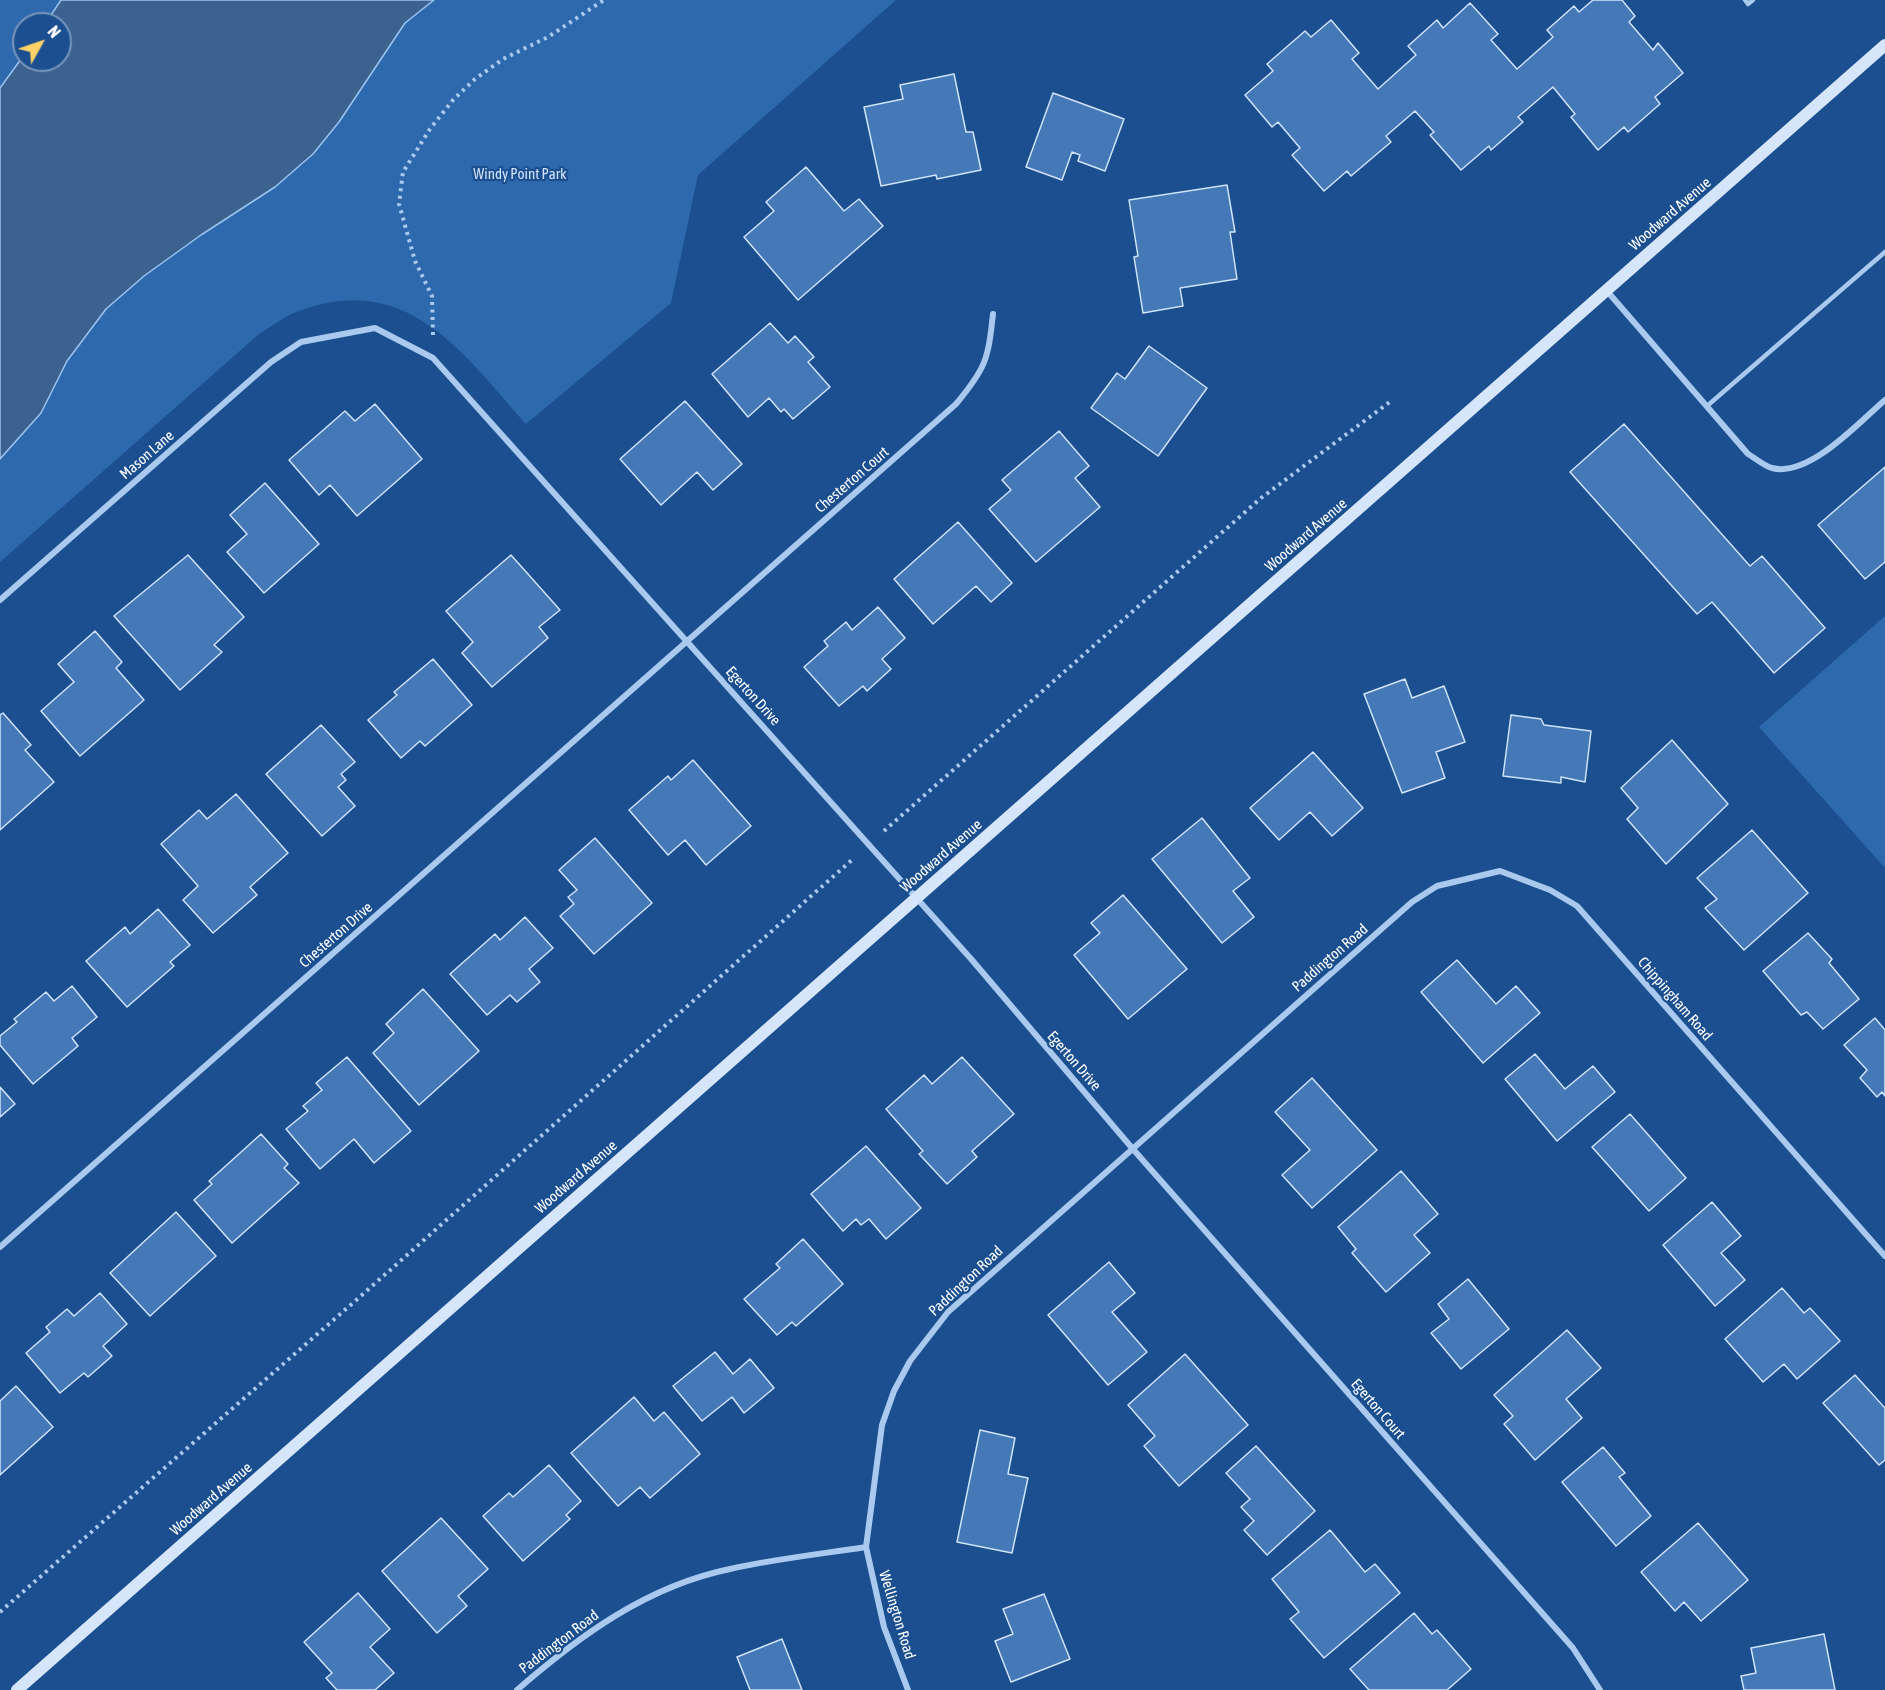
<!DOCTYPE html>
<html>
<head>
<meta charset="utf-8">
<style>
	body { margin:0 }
	#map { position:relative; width:1885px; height:1690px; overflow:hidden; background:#1b4f8f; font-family:"Asap Condensed",sans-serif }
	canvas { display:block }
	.north { position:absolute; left:12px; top:12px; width:60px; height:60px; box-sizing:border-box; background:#1b4f8f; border:2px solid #7695bc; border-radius:50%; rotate:50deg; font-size:16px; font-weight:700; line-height:24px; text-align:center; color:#fff }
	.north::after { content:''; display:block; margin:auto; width:21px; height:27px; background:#ffd166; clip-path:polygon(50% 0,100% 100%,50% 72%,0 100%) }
</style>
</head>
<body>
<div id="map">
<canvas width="1885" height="1690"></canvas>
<div class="north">N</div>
</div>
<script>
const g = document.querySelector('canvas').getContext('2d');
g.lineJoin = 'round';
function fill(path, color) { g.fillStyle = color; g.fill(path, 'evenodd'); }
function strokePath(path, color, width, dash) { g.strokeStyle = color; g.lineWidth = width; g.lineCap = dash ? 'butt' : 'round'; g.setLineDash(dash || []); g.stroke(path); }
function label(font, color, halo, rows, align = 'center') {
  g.font = font + ' "Asap Condensed",sans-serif'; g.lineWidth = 4.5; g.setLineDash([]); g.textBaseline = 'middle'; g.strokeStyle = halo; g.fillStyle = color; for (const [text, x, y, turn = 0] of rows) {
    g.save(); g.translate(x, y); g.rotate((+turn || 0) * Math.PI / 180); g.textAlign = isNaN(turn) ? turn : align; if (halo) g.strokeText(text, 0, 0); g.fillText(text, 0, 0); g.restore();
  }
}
fill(new Path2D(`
	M0,0H896L698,175L671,303L526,424C464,354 407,270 299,311C285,316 272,326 259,334L0,562ZM24,24H60V60H24Z
	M1885,616V868L1759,727Z`), '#2e69ad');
const water = new Path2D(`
	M61,0H434L405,23L339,122L313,154L275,187L201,235L144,276L106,309L67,361L41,413L0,459V88L24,55V60H60V24H45Z`);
fill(water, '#3c6290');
strokePath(water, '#9cc4f0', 1.5);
const building = new Path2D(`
	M1593,0H1622L1635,16L1629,22L1653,50L1658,43L1683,73L1655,97L1660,104L1628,132L1624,127L1598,150L1571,117L1575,114L1553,87L1518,117L1523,122L1491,150L1489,146L1461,170L1430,135L1434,132L1415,111L1386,136L1391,142L1351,176L1347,171L1324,191L1292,155L1300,148L1278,122L1272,127L1245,95L1273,71L1267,64L1305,31L1311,37L1331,20L1359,53L1352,59L1378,89L1416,55L1408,46L1437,20L1443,28L1470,3L1498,34L1491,40L1517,69L1553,37L1547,30L1574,6L1579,12Z
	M954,74L966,132H973L981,170L937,179L936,175L881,186L864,107L903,99L900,85Z
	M1053,93L1124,119L1105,171L1078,161L1080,155L1072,152L1062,180L1026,167Z
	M806,167L844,211L859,199L883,226L798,300L744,237L774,211L766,202Z
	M1227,185L1235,232H1230L1237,279L1180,288L1183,306L1143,313L1134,257L1138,256L1129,200Z
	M770,323L788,343L795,336L814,357L808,362L830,387L793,419L784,409L781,412L769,398L748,417L712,374Z
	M1149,346L1207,388L1158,456L1091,408L1117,373L1125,379Z
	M685,401L742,464L713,490L697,472L661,505L620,459Z
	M375,404L422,459L357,516L330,485L319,495L289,460L345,411L355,421Z
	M1624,424L1750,566L1762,556L1825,628L1774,673L1712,602L1697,614L1570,472Z
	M1059,431L1089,466L1075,478L1100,507L1036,562L989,509L1011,490L1002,480Z
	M1885,467V562L1865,579L1818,525Z
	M265,483L319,544L264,593L227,552L247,534L230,515Z
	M958,522L1012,583L991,602L976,586L933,624L894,579Z
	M188,555L244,617L214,645L222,652L180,690L114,616Z
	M511,555L560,610L539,627L548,638L492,687L462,653L473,642L446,611Z
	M878,607L905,638L882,659L891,669L867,691L863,686L839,706L804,667L828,646L824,641L846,622L852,630Z
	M95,631L122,662L116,668L144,700L80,756L41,711L74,682L58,664Z
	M433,659L472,705L425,746L420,741L401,758L368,720L397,695L394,692Z
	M1405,679L1412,698L1444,686L1465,742L1436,752L1445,778L1402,793L1364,694Z
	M3,713L31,745L25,750L54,782L0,830V715Z
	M1511,715L1541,719L1544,725L1591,731L1585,782L1561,777V783L1503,776Z
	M321,725L355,762L341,774L346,780L338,787L355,806L322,836L266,774Z
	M1672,740L1728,804L1666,864L1627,819L1638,808L1621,788Z
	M1313,752L1363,808L1332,836L1310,812L1279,840L1250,808Z
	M693,760L751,826L706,865L685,840L668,855L629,810L668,776L671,780Z
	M236,794L288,853L250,887L257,895L213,933L183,900L198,886L161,844L199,810L207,819Z
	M1202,818L1250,878L1233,891L1254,917L1222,943L1152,859Z
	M1752,830L1808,893L1744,950L1705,908L1717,899L1697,878Z
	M595,838L652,903L594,954L560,916L574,904L568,897L577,890L559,870Z
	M1123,895L1187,969L1128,1019L1074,955L1100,933L1091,923Z
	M158,909L190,945L170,962L174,966L127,1007L86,961L125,927L130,934Z
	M525,917L553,948L529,969L540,982L517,1002L510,995L487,1015L450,974L495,934L500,940Z
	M1808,933L1832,959L1829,963L1859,999L1823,1029L1807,1012L1801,1015L1763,971Z
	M1457,960L1496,1004L1516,986L1540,1013L1483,1063L1421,992Z
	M72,986L97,1017L72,1038L78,1046L33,1084L0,1045V1036L17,1022L14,1019L46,992L54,1001Z
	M423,989L479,1051L419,1105L373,1053L394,1033L386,1024Z
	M1875,1018L1885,1030V1096L1882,1092L1877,1097L1860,1078L1867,1070L1844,1045Z
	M1535,1054L1565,1089L1593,1066L1615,1092L1557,1141L1505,1079Z
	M347,1057L411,1131L374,1163L354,1139L320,1169L286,1129L308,1111L303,1106L322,1090L316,1083Z
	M962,1057L1014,1114L972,1151L977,1157L947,1184L919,1154L923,1151L886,1109L924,1075L932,1084Z
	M1312,1078L1377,1150L1312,1208L1282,1175L1310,1150L1275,1112Z
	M0,1087L15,1104L0,1117Z
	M1630,1114L1686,1178L1649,1211L1592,1147Z
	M261,1134L288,1164L284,1168L299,1183L232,1243L194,1200L212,1184L209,1181Z
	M866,1146L921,1208L886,1239L869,1219L861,1225L856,1219L843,1231L811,1194Z
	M1401,1171L1438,1214L1414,1235L1430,1253L1386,1292L1352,1253L1356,1249L1338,1227Z
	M1712,1202L1741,1236L1721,1253L1745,1280L1715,1306L1663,1245Z
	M176,1212L216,1256L150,1316L110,1273Z
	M803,1239L843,1284L796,1326L792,1322L777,1335L744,1299L780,1268L776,1264Z
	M1109,1262L1135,1293L1112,1312L1147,1352L1108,1385L1048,1315Z
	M1468,1279L1509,1329L1461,1369L1431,1333L1449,1319L1438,1304Z
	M1782,1288L1804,1313L1810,1308L1840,1341L1797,1379L1784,1364L1763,1382L1725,1339Z
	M100,1293L127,1324L103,1346L112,1356L88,1377L84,1373L60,1393L26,1353L50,1332L46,1327L67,1309L74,1316Z
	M1567,1330L1601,1368L1566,1399L1582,1418L1535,1460L1504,1424L1513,1416L1494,1395Z
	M715,1352L733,1374L750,1359L774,1388L744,1413L732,1397L702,1421L673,1386Z
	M1185,1354L1248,1425L1179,1486L1144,1446L1155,1436L1128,1405Z
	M1855,1375L1885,1408V1460L1879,1465L1823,1403Z
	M16,1386L53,1427L0,1475V1401Z
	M634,1397L654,1421L664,1412L700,1454L650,1498L640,1487L618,1506L571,1453Z
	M980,1430L1015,1438L1008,1474L1028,1478L1012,1553L957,1542Z
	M1256,1446L1315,1511L1267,1555L1244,1530L1254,1521L1241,1507L1250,1499L1226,1473Z
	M1603,1447L1625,1473L1619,1477L1651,1516L1616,1546L1562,1482Z
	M549,1465L581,1501L566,1515L570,1519L523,1561L483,1516L509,1493L513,1497Z
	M441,1518L488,1569L458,1596L467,1606L437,1633L382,1571Z
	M1698,1523L1748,1580L1701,1621L1684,1602L1675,1611L1641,1572Z
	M1330,1530L1365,1572L1375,1564L1400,1593L1324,1658L1290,1619L1299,1612L1272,1579Z
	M358,1593L390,1629L370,1647L394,1673L375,1690H337L326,1678L332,1673L304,1642Z
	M1044,1594L1070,1659L1011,1682L995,1641L1013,1634L1003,1609Z
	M1414,1613L1432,1634L1437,1630L1471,1669L1447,1690H1369L1350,1669Z
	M1824,1634L1835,1690H1744L1741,1676L1756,1673L1751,1648Z
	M782,1639L802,1690H750L737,1657Z`);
fill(building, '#4478b7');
strokePath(building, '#cfe3fa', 1.5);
strokePath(new Path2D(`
	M433,335L432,296L415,261L399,204L403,172L430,129L453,100L475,79L503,59L548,37L604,0
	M884,831L1261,498L1391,401
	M0,1612L362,1295L854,858`), '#a9c9ee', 4, [3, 4.5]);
strokePath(new Path2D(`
	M1745,0L1748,4L1753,0
	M1707,406L1885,252`), '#a9c9ee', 4.5);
strokePath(new Path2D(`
	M1607,291L1748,454C1755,458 1764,466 1772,468C1809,478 1859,422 1885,400
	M0,600L271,362L301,342L375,328L433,358L972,960L1132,1148L1573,1648L1600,1690
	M0,1247L956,404C986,368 988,360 993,314
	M517,1690C579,1636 647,1586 730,1569C774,1559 821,1554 866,1547
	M908,1690L884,1627L866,1547L882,1425L894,1391L910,1361L948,1312L1412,902L1437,886L1500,871L1550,890L1577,906L1885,1256`), '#a9c9ee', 6);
strokePath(new Path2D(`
	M17,1690L1885,45`), '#d6e6fa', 12);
label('15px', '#cfe3fa', '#1b4f8f', [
	["Windy Point Park",520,174]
]);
label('15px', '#fff', '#1b4f8f', [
	["Woodward Avenue",1670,214,-41],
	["Mason Lane",147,455,-41],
	["Chesterton Court",852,480,-41],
	["Woodward Avenue",1306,535,-41],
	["Egerton Drive",753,696,48],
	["Woodward Avenue",941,856,-41],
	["Chesterton Drive",336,935,-41],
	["Paddington Road",1330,958,-41],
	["Chippingham Road",1675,999,49],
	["Egerton Drive",1074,1061,49],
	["Woodward Avenue",576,1177,-41],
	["Paddington Road",966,1281,-43],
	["Egerton Court",1378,1409,49],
	["Woodward Avenue",211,1499,-41],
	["Wellington Road",897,1615,73],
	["Paddington Road",559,1642,-37]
]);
</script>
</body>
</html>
